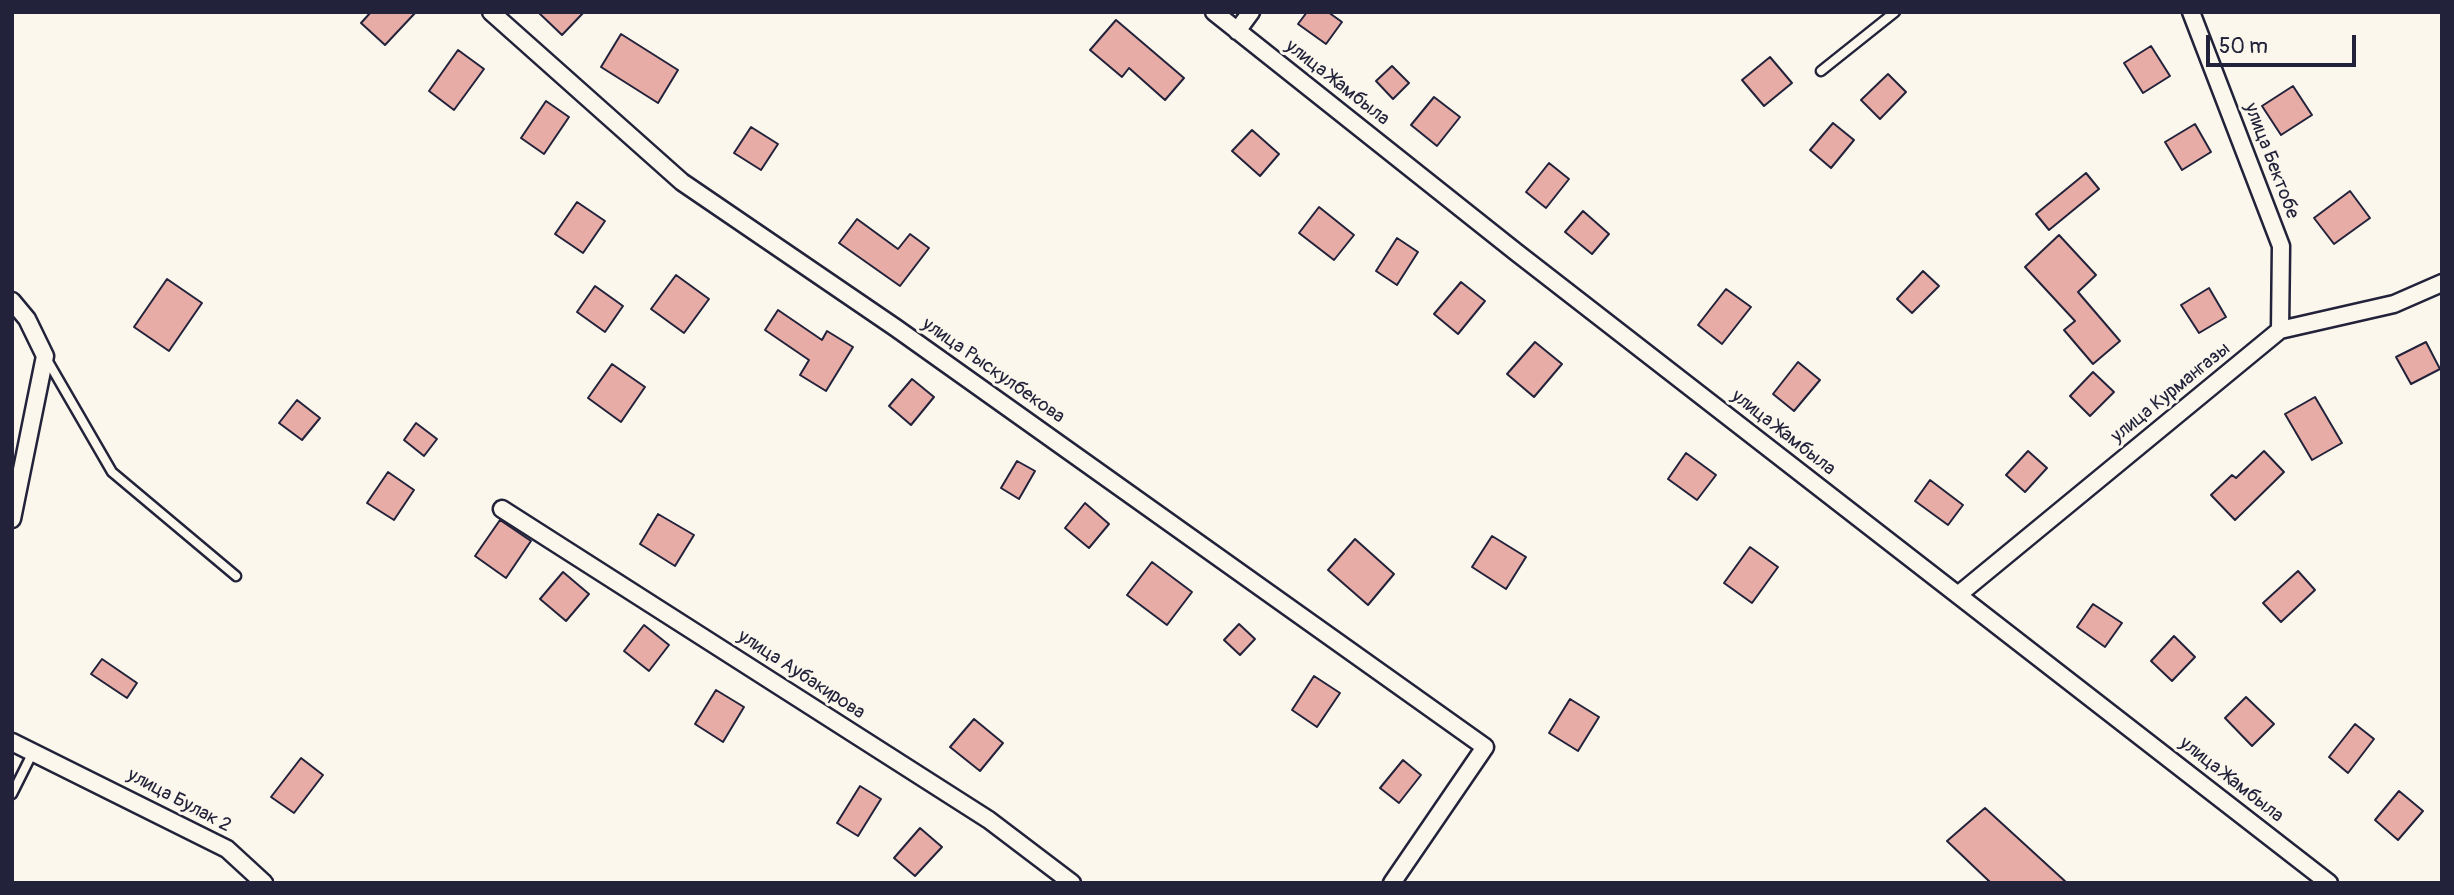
<!DOCTYPE html>
<html>
<head>
<meta charset="utf-8">
<style>
	body { margin:0 }
	#map { position:relative; width:2454px; height:895px; overflow:hidden; background:#fbf7ec; font-family:Pangolin,sans-serif }
	canvas { display:block }
	.frame { position:absolute; inset:0; border:14px solid #22223b; pointer-events:none }
	.scale { position:absolute; left:2206px; top:35px; width:150px; height:32px; box-sizing:border-box; border:4px solid #22223b; border-top:0; padding-left:9px; font-size:21px; line-height:24px; white-space:nowrap; color:#22223b; -webkit-text-stroke:5px #fbf7ec; paint-order:stroke }
</style>
</head>
<body>
<div id="map">
<canvas width="2454" height="895"></canvas>
<div class="frame"></div>
<div class="scale">50 m</div>
</div>
<script>
const g = document.querySelector('canvas').getContext('2d');
g.lineJoin = 'round';
function fill(path, color) { g.fillStyle = color; g.fill(path, 'evenodd'); }
function strokePath(path, color, width, dash) { g.strokeStyle = color; g.lineWidth = width; g.lineCap = dash ? 'butt' : 'round'; g.setLineDash(dash || []); g.stroke(path); }
function label(font, color, halo, rows, align = 'center') {
  g.font = font + ' Pangolin,sans-serif'; g.lineWidth = 6; g.setLineDash([]); g.textBaseline = 'middle'; g.strokeStyle = halo; g.fillStyle = color; for (const [text, x, y, turn = 0] of rows) {
    g.save(); g.translate(x, y); g.rotate((+turn || 0) * Math.PI / 180); g.textAlign = isNaN(turn) ? turn : align; if (halo) g.strokeText(text, 0, 0); g.fillText(text, 0, 0); g.restore();
  }
}
const building = new Path2D(`
	M371,12H416L385,45L361,23Z
	M538,12H584L562,35Z
	M1307,12H1328L1342,22L1326,44L1298,24Z
	M1116,20L1184,78L1165,100L1129,68L1122,77L1090,50Z
	M621,34L678,70L658,103L601,67Z
	M2151,46L2170,76L2143,93L2124,63Z
	M458,50L484,69L454,110L429,91Z
	M1770,57L1792,83L1764,106L1742,80Z
	M1392,66L1409,83L1393,99L1376,81Z
	M1888,74L1906,92L1880,119L1861,100Z
	M2293,86L2312,115L2281,135L2262,106Z
	M1434,97L1460,117L1437,146L1411,125Z
	M546,101L569,117L544,154L521,138Z
	M1833,123L1854,140L1831,168L1810,150Z
	M2195,124L2211,152L2182,170L2165,142Z
	M751,127L778,144L761,170L734,153Z
	M1252,130L1279,154L1260,176L1232,151Z
	M1549,163L1569,179L1546,208L1526,192Z
	M2086,173L2099,189L2049,230L2036,214Z
	M2350,191L2370,218L2334,244L2314,218Z
	M577,202L605,221L583,253L555,234Z
	M1319,207L1354,235L1334,260L1299,233Z
	M1583,211L1609,234L1592,254L1565,232Z
	M857,219L898,249L910,234L929,248L900,286L839,243Z
	M2059,235L2096,275L2078,292L2120,341L2093,364L2064,330L2075,321L2025,267Z
	M1397,238L1418,252L1397,285L1376,271Z
	M1923,271L1939,286L1912,313L1897,299Z
	M676,275L709,299L684,333L651,309Z
	M167,279L202,303L169,351L134,327Z
	M1461,282L1485,301L1458,334L1434,314Z
	M595,286L623,306L605,332L577,312Z
	M2209,288L2226,317L2199,333L2181,305Z
	M1726,289L1751,307L1722,344L1698,325Z
	M778,310L822,340L827,331L853,347L826,391L800,375L809,360L765,330Z
	M1535,342L1562,364L1534,397L1507,374Z
	M2426,342L2440,369L2411,384L2396,357Z
	M1798,362L1820,380L1794,411L1773,394Z
	M612,364L645,387L621,422L588,398Z
	M2093,372L2114,392L2090,416L2070,396Z
	M912,379L934,397L911,425L889,406Z
	M2315,397L2342,443L2312,460L2285,414Z
	M297,400L320,418L302,440L279,423Z
	M416,423L437,439L424,456L404,440Z
	M2028,451L2047,468L2025,492L2006,475Z
	M2264,451L2284,472L2235,520L2211,495L2232,475L2236,478Z
	M1686,453L1716,475L1697,500L1668,479Z
	M1017,461L1035,471L1019,499L1001,488Z
	M388,472L414,490L394,520L367,503Z
	M1930,480L1963,505L1948,525L1915,501Z
	M1085,503L1109,524L1089,548L1065,528Z
	M658,514L694,535L675,566L640,544Z
	M500,520L531,541L506,578L475,556Z
	M1492,536L1526,557L1506,589L1472,567Z
	M1355,539L1394,574L1368,605L1328,570Z
	M1750,547L1778,567L1752,603L1724,583Z
	M1152,562L1192,592L1167,625L1127,595Z
	M2298,571L2315,590L2281,622L2263,603Z
	M563,572L589,594L566,621L540,599Z
	M2093,604L2122,623L2105,647L2077,627Z
	M1239,624L1255,639L1240,655L1224,640Z
	M644,625L669,645L649,671L624,651Z
	M2174,636L2195,657L2172,681L2151,661Z
	M102,659L137,683L127,698L91,674Z
	M1314,676L1340,693L1317,727L1292,710Z
	M716,690L744,707L723,742L695,724Z
	M2246,697L2274,724L2252,746L2225,718Z
	M1570,699L1599,717L1578,751L1549,733Z
	M974,719L1003,743L980,771L950,747Z
	M2355,724L2374,739L2348,773L2329,757Z
	M301,758L323,775L294,813L271,797Z
	M1403,760L1421,775L1399,803L1380,788Z
	M860,786L881,799L858,836L837,823Z
	M2399,791L2423,811L2398,840L2375,820Z
	M1985,808L2067,883H1991L1947,841Z
	M920,828L942,847L915,876L894,858Z`);
fill(building, '#e7aca6');
strokePath(building, '#22223b', 2);
const service = new Path2D(`
	M1821,71L1895,12
	M46,358L112,472L236,576
	M12,794L33,752`);
const minor = new Path2D(`
	M491,12L682,182L896,328L1485,747L1392,883
	M1214,12L1516,252L2329,883
	M2191,12L2281,246L2280,330
	M1237,31L1251,12
	M12,301L27,319L45,356L12,519
	M502,509L989,820L1072,883
	M1958,595L2280,330L2394,304L2442,283
	M12,742L227,849L264,883`);
strokePath(service, '#22223b', 13);
strokePath(minor, '#22223b', 21);
strokePath(service, '#fbf7ec', 8);
strokePath(minor, '#fbf7ec', 16);
label('19px', '#22223b', '#fbf7ec', [
	["улица Жамбыла",1337,83,38],
	["улица Бектобе",2271,161,69],
	["улица Рыскулбекова",993,371,35],
	["улица Курмангазы",2171,393,-39],
	["улица Жамбыла",1783,433,38],
	["улица Аубакирова",801,675,33],
	["улица Жамбыла",2231,780,38],
	["улица Булак 2",179,801,28]
]);
</script>
</body>
</html>
